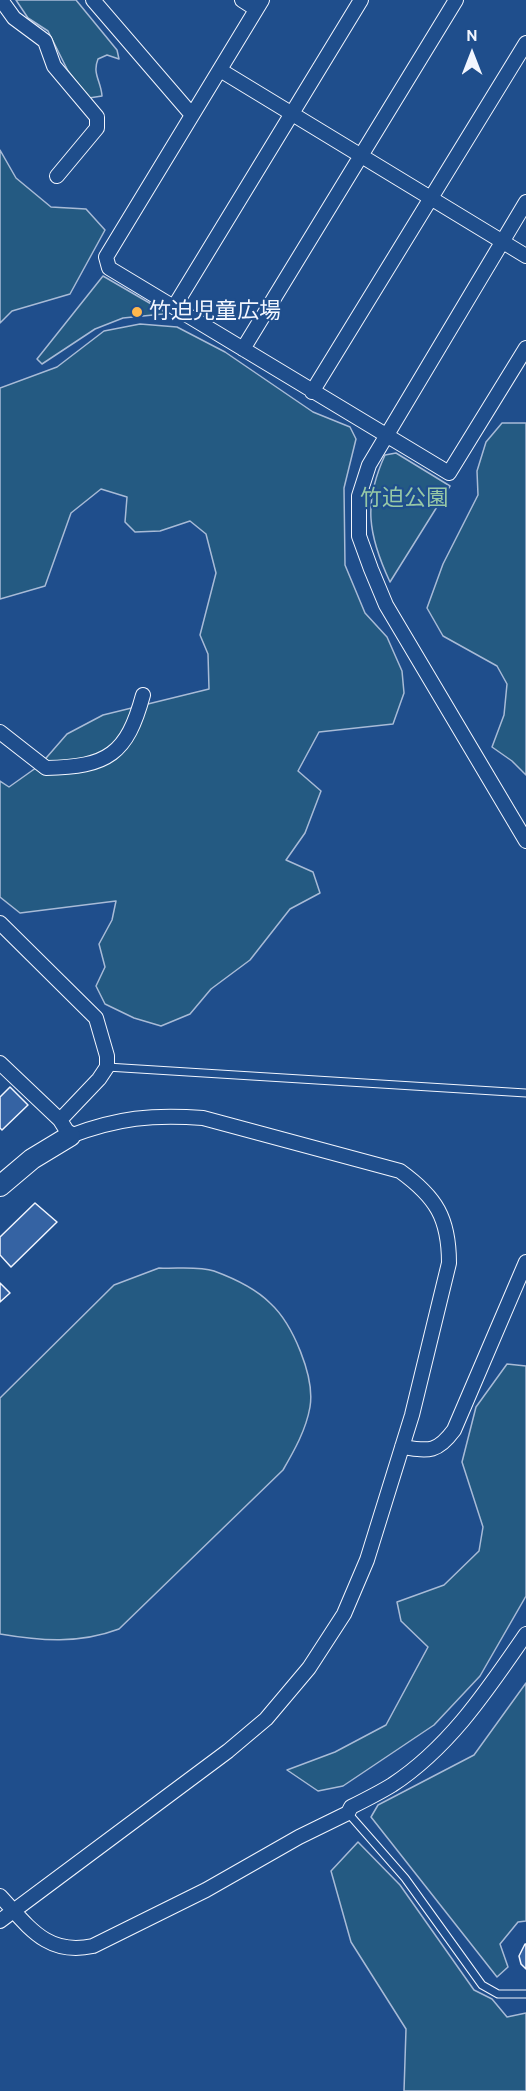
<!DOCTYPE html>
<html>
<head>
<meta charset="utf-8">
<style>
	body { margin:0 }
	#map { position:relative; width:526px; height:2091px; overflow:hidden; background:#1f4e8c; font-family:Cabin,sans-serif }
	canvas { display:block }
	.north { position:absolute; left:442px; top:24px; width:60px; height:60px; -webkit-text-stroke:4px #1f4e8c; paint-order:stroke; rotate:0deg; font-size:16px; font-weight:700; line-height:24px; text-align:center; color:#f2f6ff }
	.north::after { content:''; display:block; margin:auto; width:21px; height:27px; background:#f2f6ff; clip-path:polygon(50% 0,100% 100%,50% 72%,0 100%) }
</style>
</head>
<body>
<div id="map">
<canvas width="526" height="2091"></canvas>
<div class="north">N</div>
</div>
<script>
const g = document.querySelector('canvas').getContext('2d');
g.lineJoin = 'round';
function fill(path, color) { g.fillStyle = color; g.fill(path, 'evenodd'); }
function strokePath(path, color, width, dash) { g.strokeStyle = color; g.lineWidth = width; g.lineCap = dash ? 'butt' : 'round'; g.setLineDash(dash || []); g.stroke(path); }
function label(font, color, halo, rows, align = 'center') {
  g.font = font + ' Cabin,"Noto Sans JP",sans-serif'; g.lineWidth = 4.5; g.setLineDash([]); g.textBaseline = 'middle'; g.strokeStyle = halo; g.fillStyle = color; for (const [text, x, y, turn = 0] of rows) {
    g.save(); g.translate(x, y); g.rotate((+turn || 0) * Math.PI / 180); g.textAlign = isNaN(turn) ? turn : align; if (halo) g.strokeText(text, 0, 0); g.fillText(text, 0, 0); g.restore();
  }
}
const green = new Path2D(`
	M16,0H76L117,50L119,59L107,55L98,59C92,74 101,81 102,96L89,98L68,71L48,31L28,18Z
	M0,150L16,178L51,207L86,209L105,230L70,294L12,311L0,323Z
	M103,276L165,312L163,314L123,318L95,329L42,364L37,359Z
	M140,324L177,327L225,352L313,412L350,427L356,439L344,488L345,565L365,613L387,637L402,671L404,693L393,724L319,732L298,771L321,791L305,833L286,860L313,872L320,893L290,909L250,960L211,989L190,1014L161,1026L134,1018L105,1004L96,986L105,967L99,944L112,920L116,901L20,913L0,897V781L9,787L40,765L67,734L103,715L209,689L208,654L200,635L216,573L206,534L190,521L160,531L135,532L125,522L127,497L101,489L71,513L45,586L0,599V388L57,367L104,331Z
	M502,423H526V775L512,761L492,747L504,715L507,684L497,666L443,636L427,608L443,564L478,495L477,471L486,442Z
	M396,453L450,486L390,582C368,535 363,503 385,455Z
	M159,1268C176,1269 199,1266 214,1271C233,1278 256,1289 270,1303C293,1324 315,1377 310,1407C306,1430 294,1451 283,1470L119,1629C79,1644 41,1641 0,1634V1398L114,1285Z
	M507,1364L526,1366V1596L480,1676L434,1725L343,1786L318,1791L287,1770L335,1752L386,1725L428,1647L401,1621L397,1602L444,1585L479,1551L483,1527L462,1462L476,1407Z
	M526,1683V1921L518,1922L500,1944L508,1967L497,1977L371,1817L378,1805L474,1755Z
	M358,1842L400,1885L474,1990L492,1999L507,2017L526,2013V2091H404L406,2029L351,1942L331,1871Z`);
fill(green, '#245a82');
strokePath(green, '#a8bbd7', 1.5);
const building = new Path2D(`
	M134,309H140V315H134Z
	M10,1087L28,1105L2,1130L0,1128V1097Z
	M35,1203L57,1222L11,1267L0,1255V1237Z
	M0,1283L10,1293L0,1302Z
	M525,1944H526V1969L521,1964L519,1956Z`);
fill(building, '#3563a3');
strokePath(building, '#f2f6ff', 1.5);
const lane = new Path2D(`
	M107,1067L526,1093
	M348,1813L405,1878L482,1985L498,1994H526`);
const street = new Path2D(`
	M1,0L14,18L45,41L54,66L97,117V128L57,176
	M93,0L192,115
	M242,0L256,9
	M262,0L106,257L109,268L449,473L526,348
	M220,70L526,256
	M526,202L369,465L359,496V536L371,569L386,605L526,841
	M174,307L361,0
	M243,349L456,0
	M312,392L526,43
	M0,732L46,768C108,767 127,754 143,695
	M0,923L96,1018L107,1056V1067L99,1079L60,1120L0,1063
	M402,1447C429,1451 437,1453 454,1430L526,1262
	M0,1896C29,1927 47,1956 93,1946L206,1890L299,1837L348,1813L351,1807C365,1800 379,1793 392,1785C450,1747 488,1689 526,1634
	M0,1921L228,1751L266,1719L309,1668L344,1614L367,1560L412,1415L449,1263C449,1218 436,1197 400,1171L203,1118C153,1114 117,1118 70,1136L60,1120`);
const secondary = new Path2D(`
	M0,1186L32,1159L70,1136`);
strokePath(lane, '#f2f6ff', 9);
strokePath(street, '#f2f6ff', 16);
strokePath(secondary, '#f2f6ff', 22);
strokePath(lane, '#1f4e8c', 7);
strokePath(street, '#1f4e8c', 14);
strokePath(secondary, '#1f4e8c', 20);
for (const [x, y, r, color] of [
	[137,312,6,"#ffb74d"]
]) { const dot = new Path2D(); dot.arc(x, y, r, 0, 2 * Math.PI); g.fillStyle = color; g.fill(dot); strokePath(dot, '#1f4e8c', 2); }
label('22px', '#f2f6ff', '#1f4e8c', [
	["竹迫児童広場",149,312]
], 'left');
label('22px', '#97c8a6', '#1f4e8c', [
	["竹迫公園",404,499]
]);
</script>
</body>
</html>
